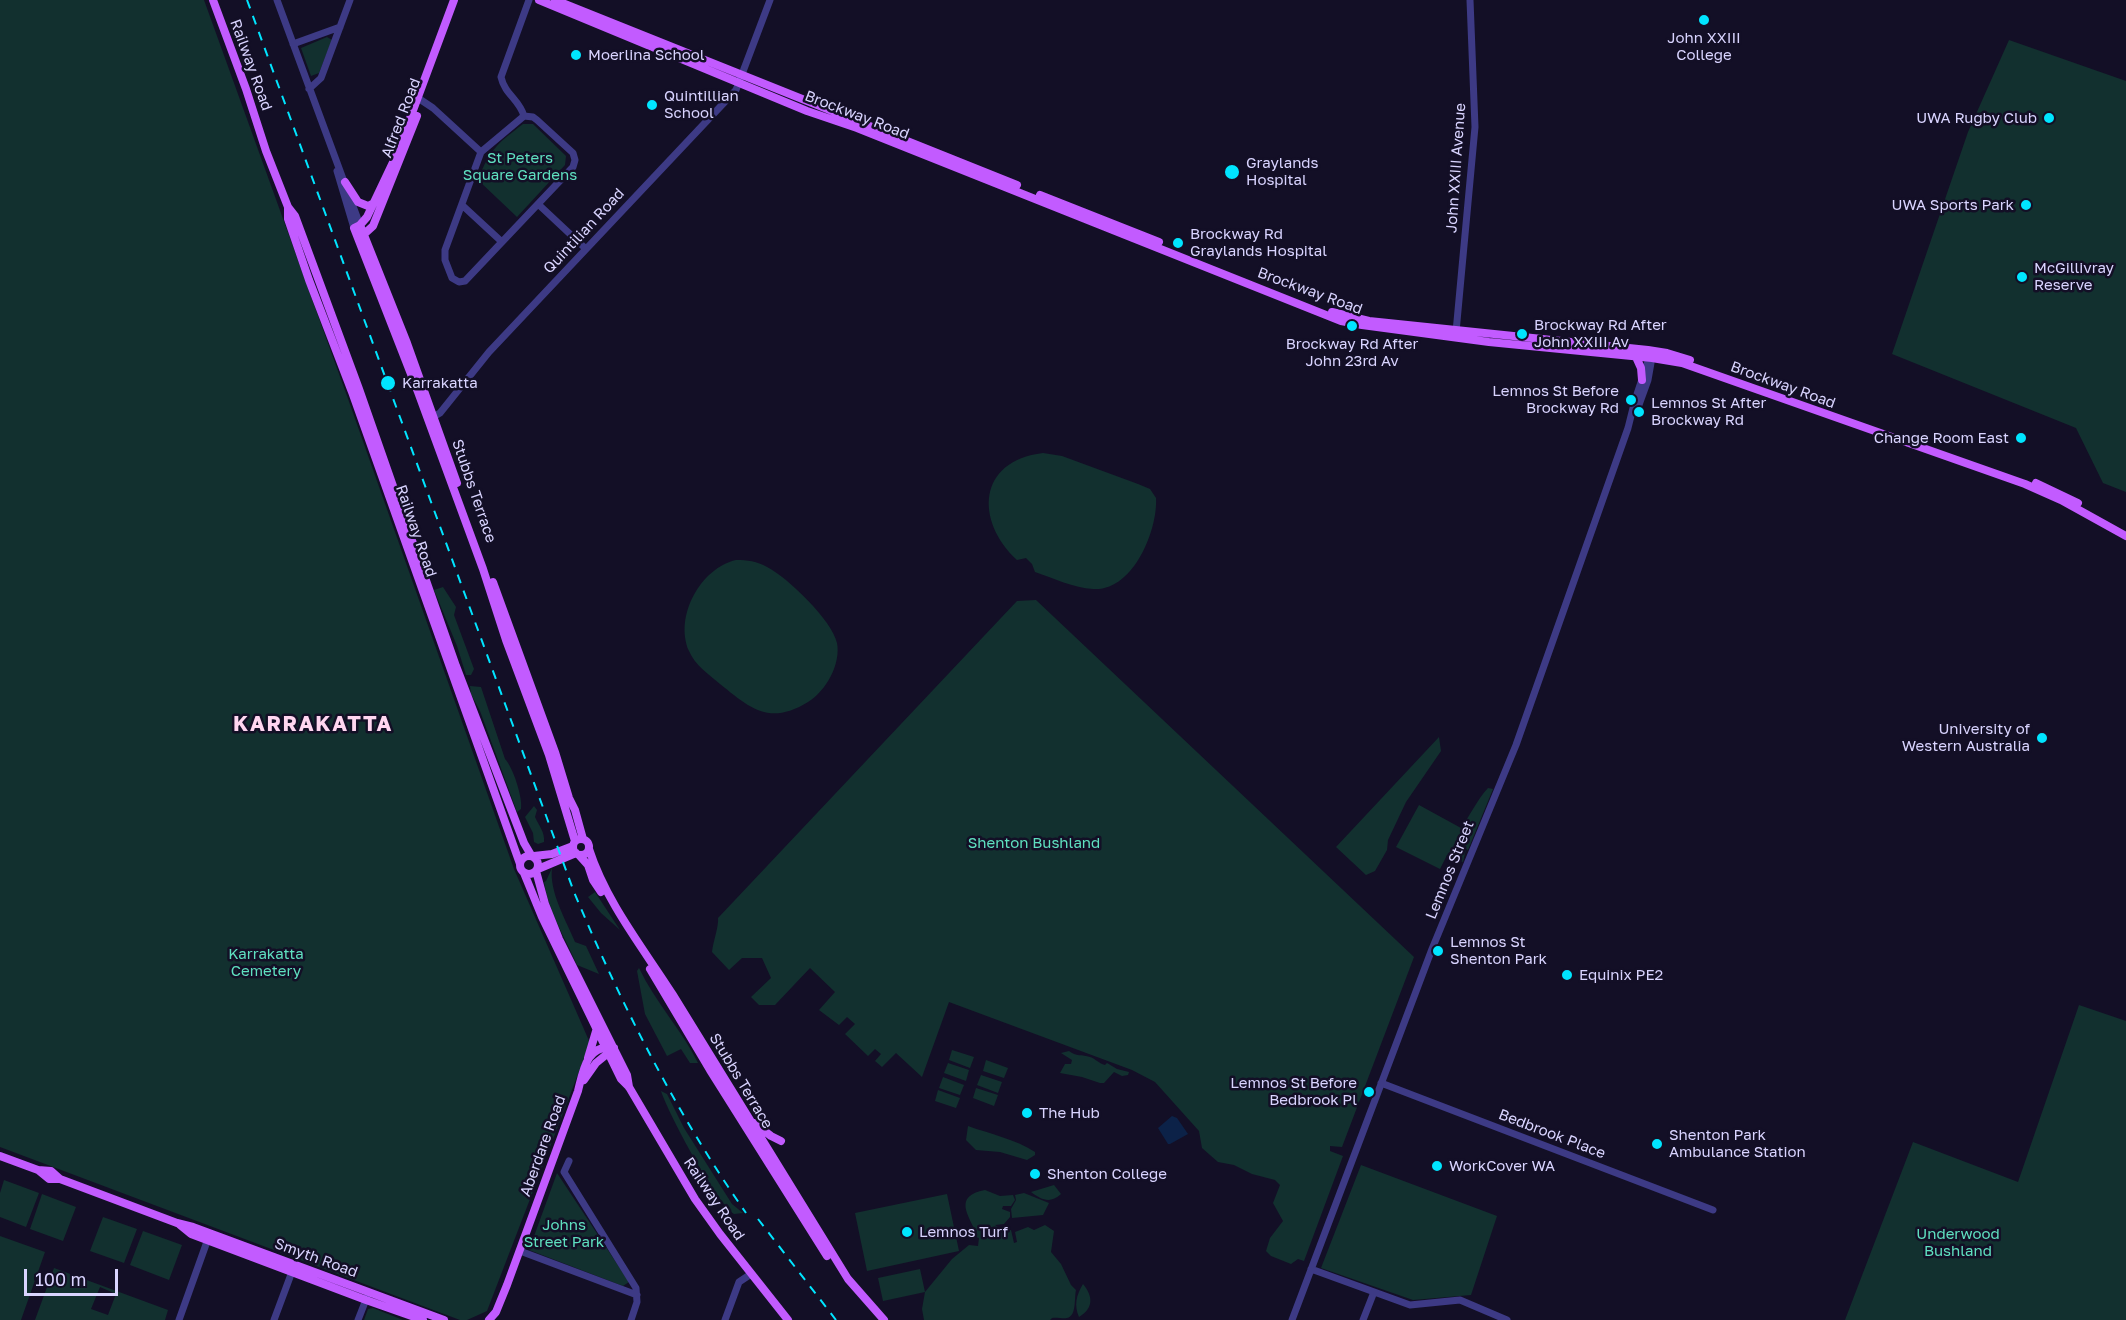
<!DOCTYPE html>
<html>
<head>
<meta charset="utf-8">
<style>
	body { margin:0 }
	#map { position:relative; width:2126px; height:1320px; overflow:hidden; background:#130f26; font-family:"Golos Text",sans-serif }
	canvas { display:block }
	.scale { position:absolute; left:24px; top:1269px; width:94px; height:27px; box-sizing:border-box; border:3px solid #d9d4ff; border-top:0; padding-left:8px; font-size:18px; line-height:21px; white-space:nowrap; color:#d9d4ff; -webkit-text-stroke:4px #130f26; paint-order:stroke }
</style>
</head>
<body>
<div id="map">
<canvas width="2126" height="1320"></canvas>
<div class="scale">100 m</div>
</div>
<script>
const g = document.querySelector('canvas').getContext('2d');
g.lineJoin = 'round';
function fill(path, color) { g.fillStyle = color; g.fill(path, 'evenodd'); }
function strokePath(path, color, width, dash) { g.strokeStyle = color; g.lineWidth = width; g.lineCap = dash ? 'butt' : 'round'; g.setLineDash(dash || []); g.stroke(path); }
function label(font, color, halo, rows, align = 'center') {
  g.font = font + ' "Golos Text",sans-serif'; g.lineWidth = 5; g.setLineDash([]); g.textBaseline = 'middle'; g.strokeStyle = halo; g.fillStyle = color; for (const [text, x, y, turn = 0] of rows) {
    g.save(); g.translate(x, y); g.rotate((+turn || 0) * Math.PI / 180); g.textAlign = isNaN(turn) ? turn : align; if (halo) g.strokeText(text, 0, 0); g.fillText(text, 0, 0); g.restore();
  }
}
fill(new Path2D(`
	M0,0H204L347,396L514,869L590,1043L487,1311L467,1320H460L0,1147Z
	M327,37L332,40L319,73L311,76L301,48Z
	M2009,40L2126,81V492L2103,483L2076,428L1892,354L1968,132Z
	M523,124H533L566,156L565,165L517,217L478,180C490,149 497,144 523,124Z
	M1043,453L1062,456L1138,484L1150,489L1156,498C1158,530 1133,592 1093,589C1074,588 1053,578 1035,572L1032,564L1026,558L1017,560C975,521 977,461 1043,453Z
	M736,560C747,560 757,561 767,567C787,577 832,620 837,643C841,664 826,691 808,702C769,726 750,708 720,684C708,674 695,665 689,651C674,616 701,568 736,560Z
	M443,587L456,607L454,615L474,669L471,675H466L457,646L434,590Z
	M1036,600L1414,957L1342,1147L1330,1146V1151L1343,1156L1304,1261L1298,1259L1291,1264L1271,1256L1266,1251L1270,1238L1283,1221L1273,1203L1280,1185L1275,1180L1252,1174L1234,1165L1218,1162L1202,1148L1199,1131L1155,1082L1132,1070L949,1002L922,1077L896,1053L882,1067L875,1061L881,1054L875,1049L868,1056L845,1034L855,1024L847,1017L839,1025L819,1010L835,992L810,968L775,1005H759L751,997L771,978L762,958H742L729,970L712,952C713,942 719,926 718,918L1017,601Z
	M470,686L481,687L505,759C513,767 523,798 521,809L517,812L480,711L471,694Z
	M1439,737L1441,751L1406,802L1388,840L1387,850L1375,871L1366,875L1336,847Z
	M1488,788L1493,789L1468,850L1466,849L1463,862L1447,855L1440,869L1396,847L1419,805L1461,828C1471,814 1477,800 1488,788Z
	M534,806L537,810L535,817C539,826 545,832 544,842L538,844L534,842L533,833L525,817Z
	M552,868C549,892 566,920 575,942L586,946L599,974L577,965C565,938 548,910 544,882L546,881Z
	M595,892L620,930L601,913L588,897Z
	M639,968C655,1002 682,1030 698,1063H690L681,1049L667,1056L645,1014L637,971Z
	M2079,1005L2126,1021V1320H1845L1913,1142L2018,1182Z
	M952,1050L974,1057L970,1068L949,1060Z
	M1069,1051C1076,1057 1082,1054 1090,1057C1096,1059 1098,1063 1105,1065L1107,1063L1117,1069L1129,1072L1128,1075L1122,1076L1114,1072L1104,1083H1100L1082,1077L1060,1073L1065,1064H1071L1072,1060L1061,1053Z
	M986,1060L1008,1068L1004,1078L983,1071Z
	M948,1063L969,1070L966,1081L944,1073Z
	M981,1075L1002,1082L998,1093L977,1085Z
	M943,1077L964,1085L960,1095L939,1088Z
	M976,1088L998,1095L994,1106L973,1098Z
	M938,1090L960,1098L956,1108L935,1101Z
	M661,1091L667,1094L684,1128L732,1204L743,1213L734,1214C715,1201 669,1115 661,1091Z
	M968,1126C990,1134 1015,1139 1035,1152V1155L1027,1160L1000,1152L976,1150L966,1140Z
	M1361,1165L1497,1216L1471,1295L1413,1300L1321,1268Z
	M557,1173L629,1282L623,1286L529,1250Z
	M4,1180L39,1193L26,1227L0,1217V1193Z
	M1054,1185L1061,1194C1050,1204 1042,1200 1031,1192Z
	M985,1190L1000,1196L1013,1195L1015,1200L1011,1206H1003L1002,1209L1010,1212V1217L1004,1224L995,1225L1004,1231L1011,1230L1014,1243L1017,1242L1015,1232L1028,1227L1034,1230L1045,1225L1054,1231L1051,1252L1061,1264L1071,1285L1076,1290C1074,1298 1077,1316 1067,1318C1063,1319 1057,1317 1052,1318L1050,1320H924L922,1309L925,1292L883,1301L878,1278L920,1269L925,1292L952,1259L969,1245L978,1246L979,1238L976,1237L977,1234C968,1215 953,1196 985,1190Z
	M1024,1193L1049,1203L1043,1215L1012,1218L1011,1209L1016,1200L1015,1195Z
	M42,1194L76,1207L63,1241L30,1229Z
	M947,1194L959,1251L867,1271L855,1213Z
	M103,1217L137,1229L124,1263L90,1251Z
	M143,1231L182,1245L169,1280L130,1265Z
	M0,1236L45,1252L21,1320H0Z
	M54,1268L168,1310L165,1320H35ZM100,1287L116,1294L108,1315L91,1309Z
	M1083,1284C1093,1296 1094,1308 1079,1317C1074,1305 1076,1296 1083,1284Z
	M373,1308L403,1320H364L368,1309Z`), '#12302f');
fill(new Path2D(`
	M1172,1116L1177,1118L1188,1134L1170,1144H1168L1158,1128Z`), '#0c2248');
strokePath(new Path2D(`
	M277,0L360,225
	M293,44L340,27
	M309,89L321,78L350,0
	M418,98L433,108L481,152
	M524,116L533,117L537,120L573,153L575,160L573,167L465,281L459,282L452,278L445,260V250L481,152Z
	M524,116C519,99 505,95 501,77L529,0
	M337,171L354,228
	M538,204L586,249
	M462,205L502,242
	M1456,332L1475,127L1470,0
	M1636,413L1648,380L1651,363
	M430,419L440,413L489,352L736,90L770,0
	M1381,1083L1713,1210
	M569,1161L564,1172L636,1288L637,1302L631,1320
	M520,1251L637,1295
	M1311,1269L1410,1305L1460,1300L1507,1320
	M179,1320L209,1236
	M274,1320L293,1269
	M358,1320L367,1297
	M725,1320L739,1282L751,1274
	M1292,1320L1432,949L1516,745L1628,428L1635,400L1648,361V355
	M1363,1320L1374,1292`), '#3d3a85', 7);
strokePath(new Path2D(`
	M213,0L246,89L266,151L288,207L295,216L359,389L456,666L524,843L531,855
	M454,0L396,156L367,217L360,225L354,228L418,392L483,569L506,640L549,755L575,841
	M539,0L807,111L857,128L1341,321L1362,325L1489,342L1652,358L1682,363L2025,484L2061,500L2126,536
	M555,0L1017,185
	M345,182L358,202L368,206L374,203
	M1040,195L1159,242
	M288,208V219L309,280L352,392L520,864
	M360,225L407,343L457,483
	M362,236L373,226L417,116
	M1332,312L1369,321L1648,350L1667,353L1690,360
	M1636,357L1641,368L1642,380
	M2036,483L2078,503
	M493,582L555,752L569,798L575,810L583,839
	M573 847a8 8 0 1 1 16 0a8 8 0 1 1-16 0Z
	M589,849C606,902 643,948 673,995C731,1089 789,1184 848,1279L884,1320
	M579,855L588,865L593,880L601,892
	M520 865a9 9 0 1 1 18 0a9 9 0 1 1-18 0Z
	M534,856L552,854L573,846
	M538,869L576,853
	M536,871L545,904L559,939L627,1075L629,1087
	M524,873L542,917L621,1079L629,1087L695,1199L720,1234L788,1320
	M650,969L710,1070L827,1256
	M588,1058L597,1028
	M584,1080L596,1063L612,1050
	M754,1123L771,1136L781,1141
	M0,1156L38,1170L51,1171L60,1179L177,1223L193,1227L444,1320
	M38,1170L49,1179H60
	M180,1225L191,1234L366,1300L423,1320
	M489,1320L496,1312L507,1285L578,1091C583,1071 587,1043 614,1048`), '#c25bff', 8);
strokePath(new Path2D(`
	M247,0L574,892C621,1004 676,1113 746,1213
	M758,1219L836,1320`), '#00e5ff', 2, [9, 8]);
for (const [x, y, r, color] of [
	[1704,20,6,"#00e5ff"],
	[576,55,6,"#00e5ff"],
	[652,105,6,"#00e5ff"],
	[2049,118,6,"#00e5ff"],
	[1232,172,8,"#00e5ff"],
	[2026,205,6,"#00e5ff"],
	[1178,243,6,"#00e5ff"],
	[2022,277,6,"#00e5ff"],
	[1352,326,6,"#00e5ff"],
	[1522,334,6,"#00e5ff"],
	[388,383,8,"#00e5ff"],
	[1631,400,6,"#00e5ff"],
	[1639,412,6,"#00e5ff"],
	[2021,438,6,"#00e5ff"],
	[2042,738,6,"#00e5ff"],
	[1438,951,6,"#00e5ff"],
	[1567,975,6,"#00e5ff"],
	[1369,1092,6,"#00e5ff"],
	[1027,1113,6,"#00e5ff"],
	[1657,1144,6,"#00e5ff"],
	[1437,1166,6,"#00e5ff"],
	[1035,1174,6,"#00e5ff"],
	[907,1232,6,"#00e5ff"]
]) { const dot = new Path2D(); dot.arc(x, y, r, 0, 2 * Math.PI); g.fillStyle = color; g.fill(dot); strokePath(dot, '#130f26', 2); }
label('15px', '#d9d4ff', '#130f26', [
	["John XXIII",1704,38,"center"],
	["College",1704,55,"center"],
	["Moerlina School",588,55],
	["Quintillian",664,96],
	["School",664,113],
	["UWA Rugby Club",2037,118,"right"],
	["Graylands",1246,163],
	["Hospital",1246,180],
	["UWA Sports Park",2014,205,"right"],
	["Brockway Rd",1190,234],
	["Graylands Hospital",1190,251],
	["McGillivray",2034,268],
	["Reserve",2034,285],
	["Brockway Rd After",1534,325],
	["John XXIII Av",1534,342],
	["Brockway Rd After",1352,344,"center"],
	["John 23rd Av",1352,361,"center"],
	["Karrakatta",402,383],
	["Lemnos St Before",1619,391,"right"],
	["Brockway Rd",1619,408,"right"],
	["Lemnos St After",1651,403],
	["Brockway Rd",1651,420],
	["Change Room East",2009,438,"right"],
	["University of",2030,729,"right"],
	["Western Australia",2030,746,"right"],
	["Lemnos St",1450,942],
	["Shenton Park",1450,959],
	["Equinix PE2",1579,975],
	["Lemnos St Before",1357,1083,"right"],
	["Bedbrook Pl",1357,1100,"right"],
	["The Hub",1039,1113],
	["Shenton Park",1669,1135],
	["Ambulance Station",1669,1152],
	["WorkCover WA",1449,1166],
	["Shenton College",1047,1174],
	["Lemnos Turf",919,1232]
], 'left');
label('15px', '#d9d4ff', '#130f26', [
	["Railway Road",251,65,70],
	["Brockway Road",857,115,21],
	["Alfred Road",401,118,-69],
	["John XXIII Avenue",1456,168,-86],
	["Quintilian Road",584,231,-47],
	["Brockway Road",1310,291,20],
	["Brockway Road",1783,385,20],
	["Stubbs Terrace",474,491,71],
	["Railway Road",416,531,71],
	["Lemnos Street",1450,870,-68],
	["Stubbs Terrace",741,1081,59],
	["Bedbrook Place",1552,1134,21],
	["Aberdare Road",543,1146,-70],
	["Railway Road",714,1199,56],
	["Smyth Road",316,1258,20]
]);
label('15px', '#5fe0c0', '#130f26', [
	["St Peters",520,158],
	["Square Gardens",520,175],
	["Shenton Bushland",1034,843],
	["Karrakatta",266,954],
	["Cemetery",266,971],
	["Johns",564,1225],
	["Street Park",564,1242],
	["Underwood",1958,1234],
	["Bushland",1958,1251]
]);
g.letterSpacing = '1.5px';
label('bold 21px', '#ffd6f0', '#130f26', [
	["KARRAKATTA",313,724]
]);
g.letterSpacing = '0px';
</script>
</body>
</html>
